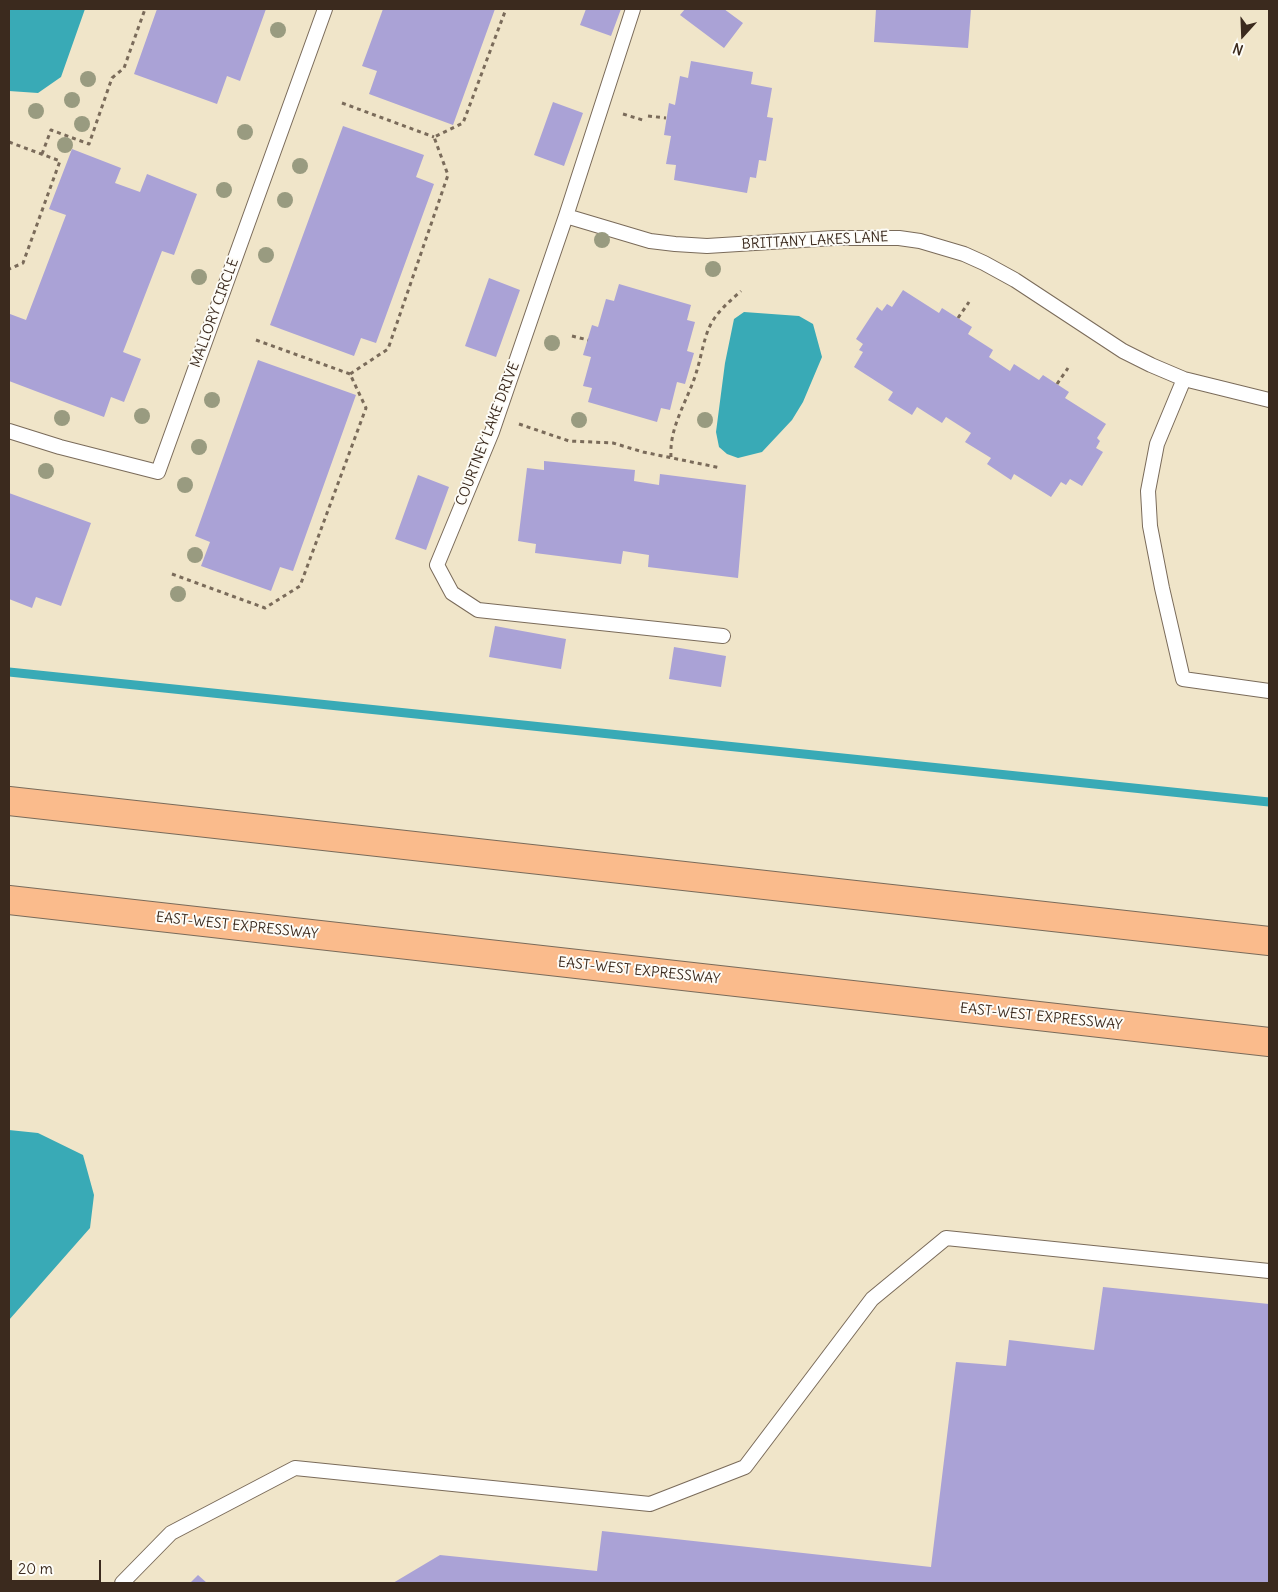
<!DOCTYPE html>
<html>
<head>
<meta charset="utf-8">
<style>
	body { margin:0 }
	#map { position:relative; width:1278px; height:1592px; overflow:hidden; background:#f0e5c9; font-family:Delius,sans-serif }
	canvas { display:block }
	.frame { position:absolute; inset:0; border:10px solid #3b2a1e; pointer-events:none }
	.north { position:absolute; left:1218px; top:10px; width:50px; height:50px; -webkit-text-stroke:4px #fdfcf7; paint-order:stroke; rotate:200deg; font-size:14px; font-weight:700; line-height:20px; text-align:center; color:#3b2a1e }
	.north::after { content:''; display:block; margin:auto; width:18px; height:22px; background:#3b2a1e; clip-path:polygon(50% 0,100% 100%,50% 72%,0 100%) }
	.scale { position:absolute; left:10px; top:1560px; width:91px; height:22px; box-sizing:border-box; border:2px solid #3b2a1e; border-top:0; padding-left:6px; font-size:15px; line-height:18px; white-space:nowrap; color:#3b2a1e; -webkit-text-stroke:4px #fdfcf7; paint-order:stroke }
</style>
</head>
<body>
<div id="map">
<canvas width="1278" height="1592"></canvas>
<div class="frame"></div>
<div class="north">N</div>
<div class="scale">20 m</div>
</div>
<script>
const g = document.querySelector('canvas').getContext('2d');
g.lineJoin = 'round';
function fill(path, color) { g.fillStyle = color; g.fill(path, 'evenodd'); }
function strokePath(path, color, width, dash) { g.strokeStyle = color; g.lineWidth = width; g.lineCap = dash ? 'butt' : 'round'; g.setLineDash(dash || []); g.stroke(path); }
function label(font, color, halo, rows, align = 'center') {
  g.font = font + ' Delius,sans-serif'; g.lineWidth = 4; g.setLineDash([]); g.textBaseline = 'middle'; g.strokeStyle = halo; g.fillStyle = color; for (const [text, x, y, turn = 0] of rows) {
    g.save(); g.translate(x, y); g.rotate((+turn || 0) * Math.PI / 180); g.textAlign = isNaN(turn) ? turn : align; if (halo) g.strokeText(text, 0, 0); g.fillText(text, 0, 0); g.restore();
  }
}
fill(new Path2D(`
	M9,9H85L61,77L38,93L9,91Z
	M744,312L799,316L813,324L822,357L803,402L792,420L762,452L738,458L727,454L719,447L716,432L725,363L734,319Z
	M9,1130L38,1133L83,1155L94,1195L90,1228L9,1320Z`), '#39aab6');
strokePath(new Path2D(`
	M9,672L1269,802`), '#39aab6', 9);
fill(new Path2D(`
	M157,9H266L240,81L227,76L217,104L134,74Z
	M383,9H495L453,125L369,94L377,71L362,66Z
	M586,9H621L611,36L580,25Z
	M685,9H724L743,23L724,48L680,15Z
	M876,9H971L968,48L874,42Z
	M691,61L753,72L751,84L772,88L767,117L773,118L766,161L759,160L756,178L750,177L747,193L674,180L676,165L666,164L671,136L664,135L669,103L675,105L680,76L688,78Z
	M553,102L583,113L564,166L534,155Z
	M343,126L424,155L416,177L434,184L376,343L361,338L354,356L270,325Z
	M72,149L121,168L115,183L140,192L147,174L197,194L174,255L162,251L123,352L141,359L124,402L111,397L104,417L9,381V318L10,314L26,320L66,215L49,209Z
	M489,278L520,290L496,357L465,346Z
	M619,284L691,305L687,320L695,322L687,351L694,353L685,384L677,382L670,410L661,408L657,422L588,402L592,388L583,386L591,357L583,355L592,325L598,327L606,299L614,301Z
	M903,290L939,313L942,308L972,327L968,334L993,350L989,357L1010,371L1014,364L1039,380L1043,375L1069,392L1065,398L1106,424L1097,438L1100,441L1096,448L1103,452L1082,486L1070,479L1066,485L1061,482L1051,497L1014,474L1011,480L987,464L991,458L965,442L971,433L946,417L942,423L917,407L912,415L888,400L893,392L854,367L863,352L859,350L863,344L856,339L877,307L882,311L887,304L892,307Z
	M258,360L356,395L293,571L280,567L271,591L201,566L210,542L195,536Z
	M544,461L635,470L634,481L659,485L660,474L746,485L738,578L648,567L649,555L623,551L621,564L535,553L536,544L518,541L527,468L544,470Z
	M418,475L449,487L426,550L395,539Z
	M9,493L91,523L61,606L36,597L32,608L9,599Z
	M495,626L566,639L561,669L489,657Z
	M674,647L726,656L721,687L669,679Z
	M1103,1287L1269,1304V1583H393L440,1555L597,1571L602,1531L931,1567L956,1362L1006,1366L1009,1340L1094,1350Z
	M198,1575L207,1583H190Z`), '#aaa2d6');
const lane = new Path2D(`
	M633,9L566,216L492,432L437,565L452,593L478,610L723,636
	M566,216L650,241L675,244L707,246L834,238H899L920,241L964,254L984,263L1015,280L1123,351L1151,365L1184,379L1269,400
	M1184,379L1157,444L1148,491L1150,526L1162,588L1183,679L1269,691
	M9,431L60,447L158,472L325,9
	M122,1583L171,1533L295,1468L650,1504L745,1467L872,1299L946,1238L1269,1271`);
const highway = new Path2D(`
	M9,801L1269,941
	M9,900L1269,1042`);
strokePath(lane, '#7a6b5a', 16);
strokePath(highway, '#7a6b5a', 30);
strokePath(new Path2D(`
	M342,103L434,137
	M623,114L646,121
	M648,116L666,118
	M9,142L60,161L23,263L9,269
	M42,154L51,130L89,144L112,78L124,68L145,9
	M958,318L969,302
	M572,336L588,340
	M256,340L350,374
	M1057,384L1068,368
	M519,424L569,441L613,443L643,452L721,468
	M671,457C669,425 689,399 697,370C702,354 704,336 712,322C720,309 730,301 741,291
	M172,574L265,608L300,586L366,408L350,374L388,349L448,175L434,137L463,123L506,9`), '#7a6b5a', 3, [4, 4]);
strokePath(lane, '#fff', 14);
strokePath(highway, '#fabb8c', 28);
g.fillStyle = '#999b80';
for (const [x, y] of [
	[278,30],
	[88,79],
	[72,100],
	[36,111],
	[82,124],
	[245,132],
	[65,145],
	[300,166],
	[224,190],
	[285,200],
	[602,240],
	[266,255],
	[713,269],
	[199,277],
	[552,343],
	[212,400],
	[142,416],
	[62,418],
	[579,420],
	[705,420],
	[199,447],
	[46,471],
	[185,485],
	[195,555],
	[178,594]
]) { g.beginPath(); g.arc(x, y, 8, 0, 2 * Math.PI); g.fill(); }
label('14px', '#3b2a1e', '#fdfcf7', [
	["BRITTANY LAKES LANE",815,241,-3],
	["MALLORY CIRCLE",215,313,-70],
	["COURTNEY LAKE DRIVE",488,434,-69],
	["EAST-WEST EXPRESSWAY",237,926,6],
	["EAST-WEST EXPRESSWAY",639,971,6],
	["EAST-WEST EXPRESSWAY",1041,1017,6]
]);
</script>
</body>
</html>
